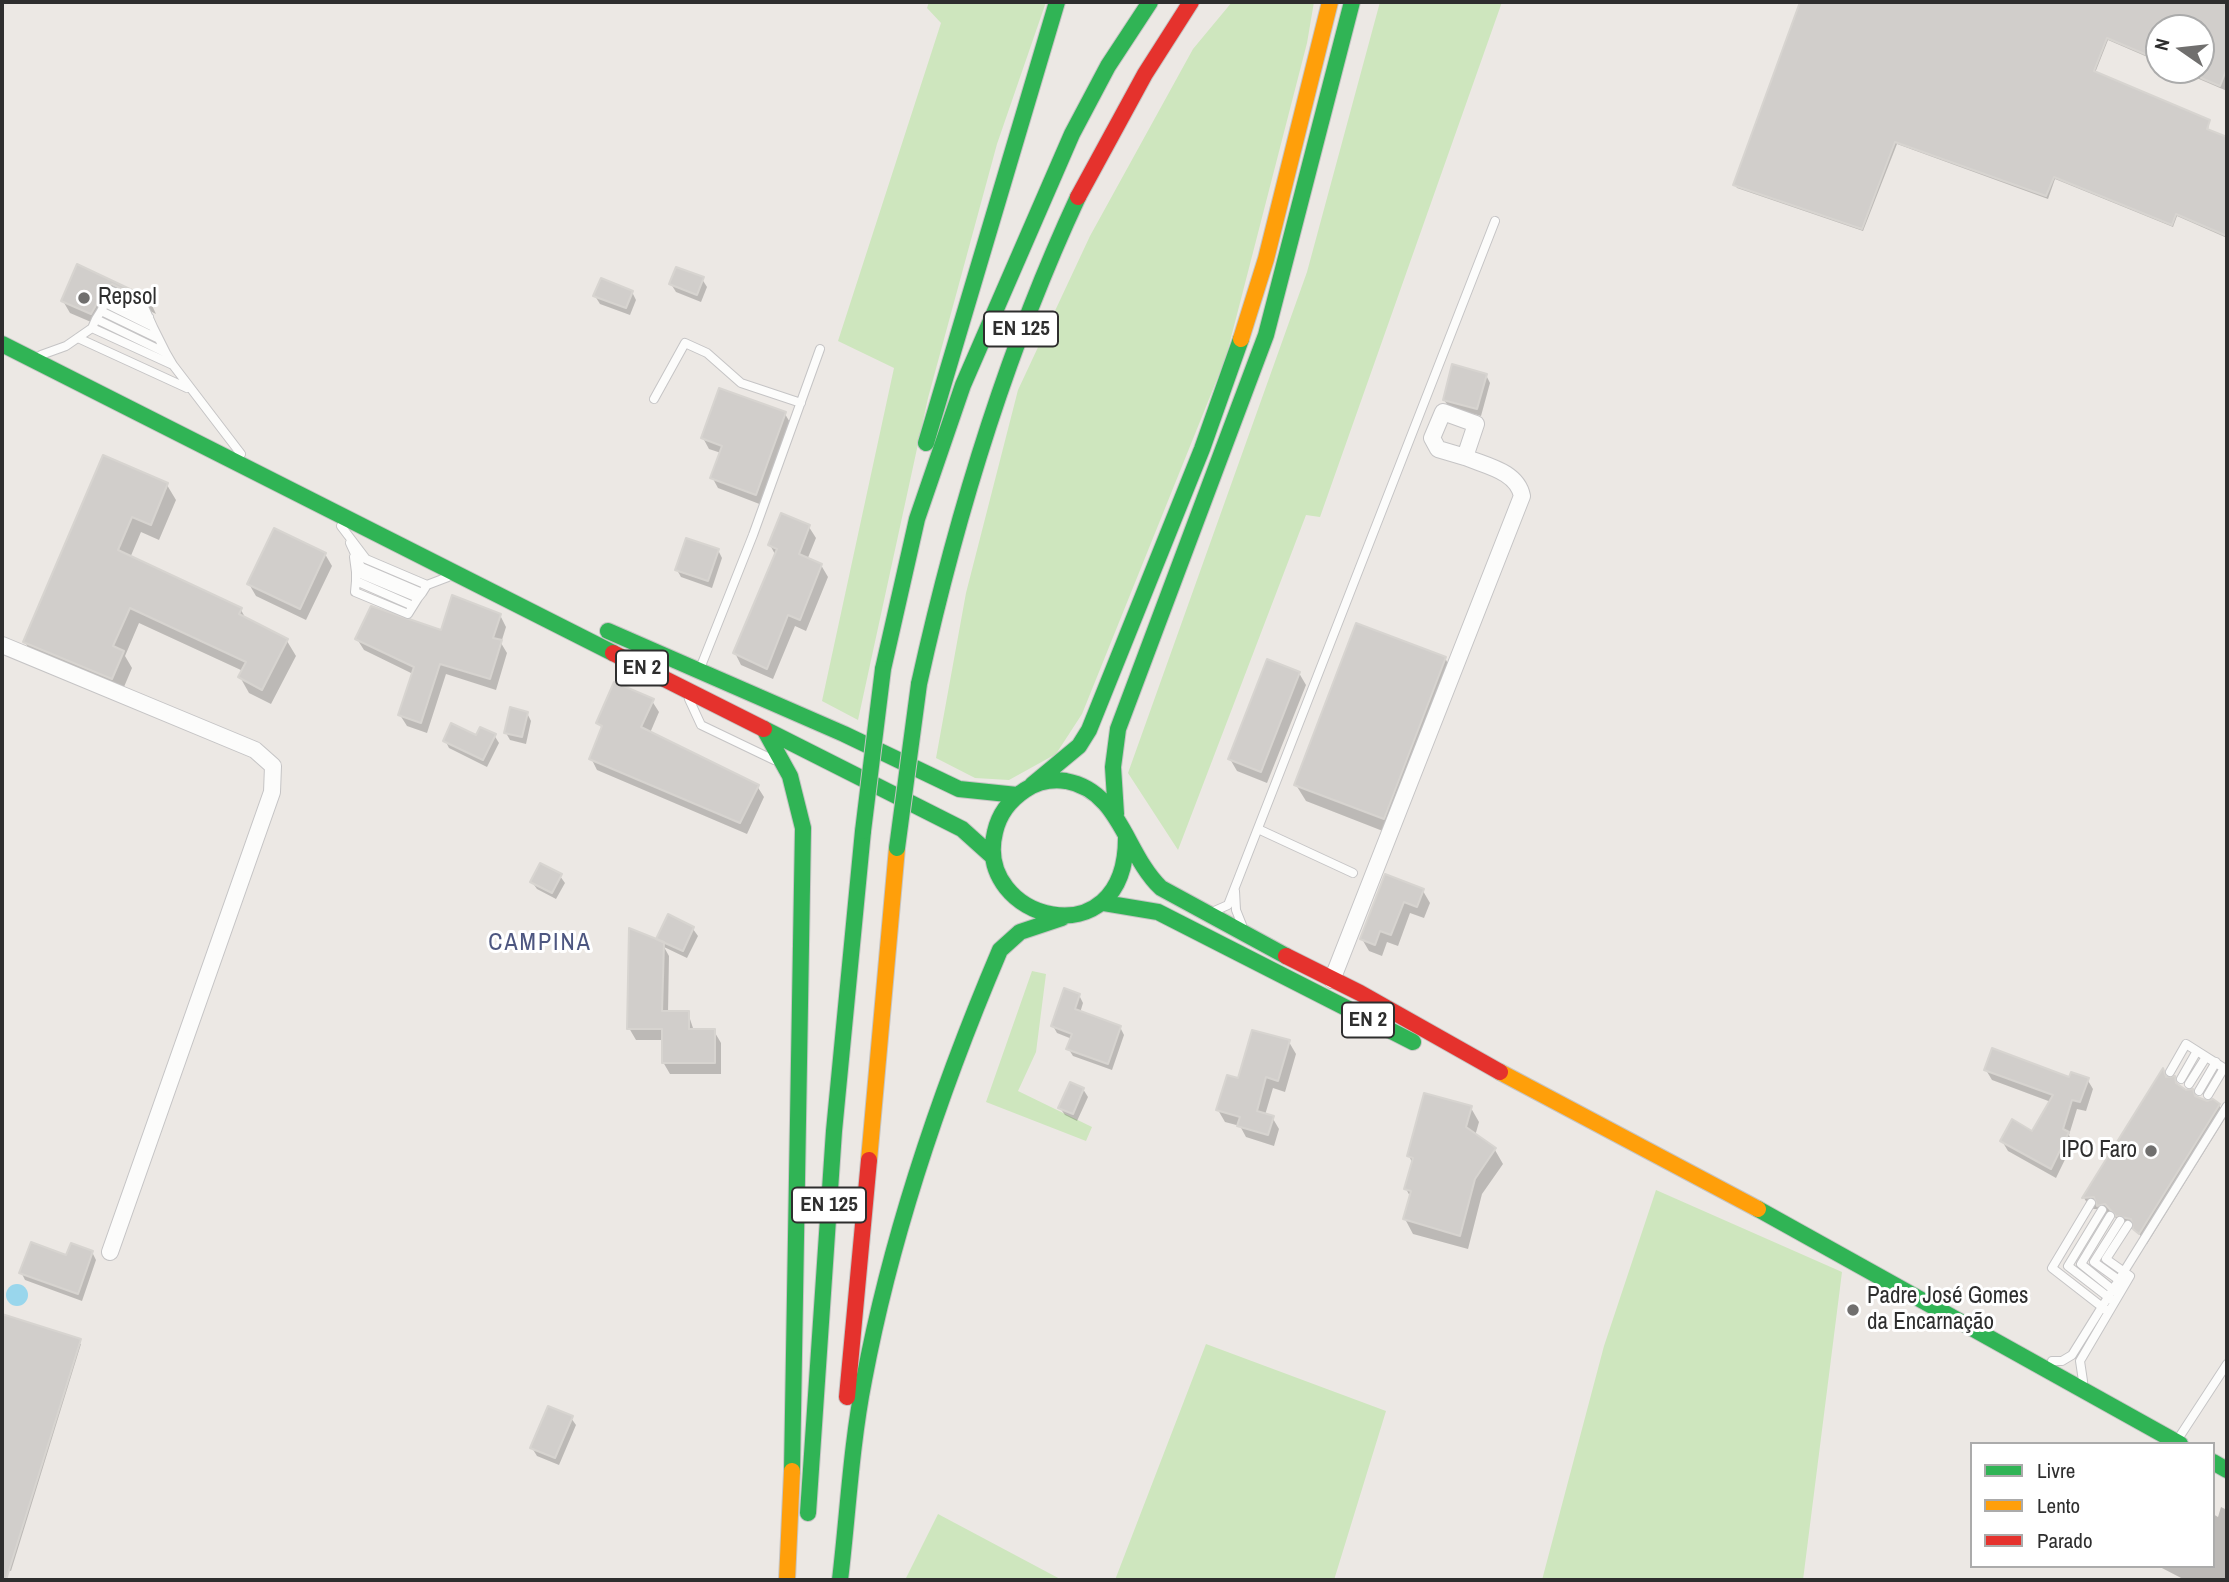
<!DOCTYPE html>
<html>
<head>
<meta charset="utf-8">
<style>
	body { margin:0 }
	#map { position:relative; width:2229px; height:1582px; overflow:hidden; background:#ece8e4; font-family:"Archivo Narrow",sans-serif }
	canvas { display:block }
	.frame { position:absolute; inset:0; border:4px solid #2e2e2e; pointer-events:none }
	.legend { position:absolute; left:1970px; top:1442px; width:245px; height:126px; box-sizing:border-box; background:#fff; border:2px solid #ababab; margin:0; padding:9px 12px; list-style:none; font-size:21px; color:#2e2e2e }
	.legend li { display:flex; align-items:center; gap:14px; height:35px }
	.legend b { width:35px; border:2px solid #ababab }
	.north { position:absolute; left:2145px; top:14px; width:70px; height:70px; box-sizing:border-box; background:#fff; border:2px solid #ababab; border-radius:50%; rotate:284deg; font-size:19px; font-weight:700; line-height:28px; text-align:center; color:#2e2e2e }
	.north::after { content:''; display:block; margin:auto; width:24px; height:32px; background:#706f6e; clip-path:polygon(50% 0,100% 100%,50% 72%,0 100%) }
</style>
</head>
<body>
<div id="map">
<canvas width="2229" height="1582"></canvas>
<div class="frame"></div>
<ul class="legend">
<li><b style="height:9px;background:#30b455"></b>Livre</li>
<li><b style="height:9px;background:#ff9f0a"></b>Lento</li>
<li><b style="height:9px;background:#e5322d"></b>Parado</li>
</ul>
<div class="north">N</div>
</div>
<script>
const g = document.querySelector('canvas').getContext('2d');
g.lineJoin = 'round';
function fill(path, color) { g.fillStyle = color; g.fill(path, 'evenodd'); }
function strokePath(path, color, width, dash) { g.strokeStyle = color; g.lineWidth = width; g.lineCap = dash ? 'butt' : 'round'; g.setLineDash(dash || []); g.stroke(path); }
function label(font, color, halo, rows, align = 'center') {
  g.font = font + ' "Archivo Narrow",sans-serif'; g.lineWidth = 6; g.setLineDash([]); g.textBaseline = 'middle'; g.strokeStyle = halo; g.fillStyle = color; for (const [text, x, y, turn = 0] of rows) {
    g.save(); g.translate(x, y); g.rotate((+turn || 0) * Math.PI / 180); g.textAlign = isNaN(turn) ? turn : align; if (halo) g.strokeText(text, 0, 0); g.fillText(text, 0, 0); g.restore();
  }
}
fill(new Path2D(`
	M929,2H1046L997,144L928,398L858,720L822,701L894,368L838,341L941,23L927,8Z
	M1232,2H1314L1307,43L1226,357L1082,714L1056,754L1009,780L975,778L936,758L966,593L1018,390L1090,236L1193,49Z
	M1380,2H1502L1320,517L1306,515L1178,850L1128,773L1307,272Z
	M1032,971L1046,974L1036,1052L1018,1091L1092,1127L1086,1141L986,1102Z
	M1656,1190L1842,1272L1803,1580H1542L1604,1346Z
	M1206,1344L1386,1411L1334,1580H1115Z
	M938,1514L1062,1580H905Z`), '#cee6be');
fill(new Path2D(`
	M6 1295a11 11 0 1 1 22 0a11 11 0 1 1-22 0Z`), '#99d6ec');
fill(new Path2D(`
	M1802,2H2227V91L2178,70H2201V28H2159V62L2108,40L2095,73L2209,121L2208,131L2227,139V238L2177,216L2173,227L2055,179L2048,199L1897,144L1863,231L1737,188L1735,185Z
	M78,267L150,301L156,314L120,296L113,300L98,325L70,313L63,301Z
	M702,279L707,287L701,302L676,292L671,284Z
	M632,292L636,300L630,315L600,304L595,296Z
	M1486,375L1490,383L1481,416L1449,407L1444,400Z
	M785,414L791,424L762,505L718,488L712,477L721,453L709,449L703,438Z
	M104,458L167,485L176,500L159,540L141,532L130,558L241,610L246,619L287,641L296,656L271,704L249,693L240,677L243,671L139,623L125,656L132,668L121,694L34,658L25,642Z
	M809,527L816,538L807,560L821,565L828,577L806,631L795,626L773,679L741,665L735,653L776,556L770,545Z
	M718,550L722,558L712,588L681,577L677,570Z
	M325,554L332,566L306,620L256,596L249,584Z
	M500,615L506,627L501,643L507,653L496,690L446,674L427,733L407,726L400,715L413,674L364,650L357,639L442,632Z
	M1445,658L1454,675L1393,835L1306,801L1296,785Z
	M1299,673L1306,685L1267,783L1237,771L1230,759Z
	M652,701L659,712L650,733L757,786L764,797L747,834L597,770L591,758L603,730L598,722Z
	M527,713L531,721L526,744L510,740L506,733Z
	M494,735L499,743L487,767L449,748L445,740Z
	M560,876L565,883L556,899L537,889L532,882Z
	M1386,877L1423,891L1430,903L1424,918L1410,913L1398,946L1387,942L1382,956L1369,951L1362,939Z
	M669,917L693,929L698,936L687,958L664,947L669,956L668,1013H688L694,1031H714L721,1043V1074H670L663,1062L664,1040H636L629,1028Z
	M1079,995L1083,1003L1080,1013L1120,1027L1124,1035L1112,1070L1073,1056L1068,1048L1072,1039L1057,1033L1053,1026Z
	M1289,1042L1296,1054L1285,1092L1273,1088L1265,1115L1272,1117L1279,1129L1274,1146L1246,1137L1240,1126L1225,1122L1218,1110L1239,1081Z
	M1986,1070L2087,1079L2093,1089L2086,1111L2077,1109L2069,1135L2073,1143L2056,1178L2008,1151L2002,1141L2033,1133L2051,1102L1992,1080Z
	M2163,1071L2167,1079L2174,1078L2180,1088L2196,1099L2219,1105L2226,1117L2147,1244L2136,1230L2125,1227L2113,1215L2105,1217L2100,1209H2091L2084,1198Z
	M1083,1089L1088,1097L1077,1121L1065,1115L1060,1108Z
	M1471,1108L1479,1122L1475,1136L1495,1150L1503,1164L1482,1194L1468,1249L1413,1234L1405,1219L1411,1198L1406,1189L1413,1164L1409,1156Z
	M92,1252L96,1260L82,1301L25,1280L21,1272Z
	M2,1316L81,1344L11,1571L2,1568Z
	M571,1418L576,1425L559,1465L537,1456L532,1448Z
	M2221,1507L2227,1510V1580H2185L2158,1566H2213V1514L2218,1517Z`), '#0003');
const building = new Path2D(`
	M1800,2H2227V68L2220,86L2201,78V28H2159V60L2107,38L2094,71L2210,120L2207,129L2227,137V236L2176,214L2172,225L2054,177L2046,196L1895,142L1862,229L1733,185Z
	M77,264L151,299L149,303L112,284L106,288L91,314L61,301Z
	M676,267L704,277L697,295L669,284Z
	M601,278L633,291L626,308L593,296Z
	M1452,364L1487,374L1477,409L1443,400Z
	M719,388L786,412L756,495L710,478L722,446L701,438Z
	M103,455L168,483L151,525L132,517L118,550L242,608L239,614L288,639L262,690L238,677L246,662L130,608L113,646L124,651L112,679L23,642Z
	M781,513L810,525L799,554L822,564L800,620L788,615L767,669L733,653L777,549L768,545Z
	M274,528L326,553L300,609L247,584Z
	M686,538L719,549L708,581L675,570Z
	M452,595L501,614L493,638L502,640L490,679L440,664L421,723L398,715L414,667L355,639L371,606L441,630Z
	M1356,623L1446,657L1384,819L1294,785Z
	M1267,659L1300,672L1261,772L1228,759Z
	M614,682L654,699L641,727L759,785L740,823L589,759L602,726L596,723Z
	M510,707L528,712L522,737L504,733Z
	M451,723L476,735L480,727L496,734L483,760L443,741Z
	M540,863L562,874L552,893L530,882Z
	M1385,874L1424,889L1417,907L1404,902L1391,935L1380,931L1375,945L1360,939Z
	M668,914L694,927L683,951L656,939Z
	M629,928L664,942L662,1011H689V1029H715V1063H662V1029H627Z
	M1064,988L1080,994L1075,1009L1121,1026L1108,1064L1066,1049L1072,1034L1051,1026Z
	M1252,1030L1290,1040L1278,1081L1266,1077L1257,1111L1274,1116L1268,1135L1237,1126L1240,1117L1216,1110L1227,1075L1238,1078Z
	M1992,1048L2069,1077L2071,1072L2089,1078L2080,1102L2072,1100L2063,1129L2069,1132L2051,1169L2000,1141L2012,1119L2032,1131L2053,1095L1984,1070Z
	M2163,1068L2166,1077L2175,1076L2176,1083L2186,1090L2193,1089L2195,1096L2207,1101L2213,1099L2220,1104L2139,1234L2133,1229L2131,1219L2116,1216L2105,1204L2097,1206L2094,1197L2082,1198Z
	M1070,1082L1084,1088L1073,1114L1058,1108Z
	M1424,1093L1472,1106L1466,1127L1496,1148L1475,1179L1460,1236L1403,1219L1411,1191L1404,1189L1413,1158L1407,1156Z
	M31,1242L66,1255L71,1243L93,1251L78,1294L19,1273Z
	M2,1314L81,1339L6,1580H2Z
	M548,1406L573,1416L555,1458L530,1448Z`);
fill(building, '#d1cecb');
strokePath(building, '#d7d4d0', 2);
const lane = new Path2D(`
	M108,297L149,317
	M105,303L112,291L144,307L153,327
	M101,311L105,303L153,327L159,339
	M96,319L101,311L159,339L166,353
	M92,328L96,319L166,353L173,365
	M78,338L187,388
	M41,355L66,346L92,328L173,365L241,454
	M654,399L685,343L707,353L741,383L801,403
	M341,526L366,559L427,585L448,577
	M350,543L361,567L422,593L427,585
	M354,557L356,572L418,598L422,593
	M356,572V581L413,606L418,598
	M356,581L355,592L408,614L413,606
	M701,666L753,535L820,349
	M689,699L701,725L774,760
	M1258,829L1353,873
	M1235,891L1236,910L1242,925
	M1212,912L1228,905L1495,221
	M2170,1072L2186,1044L2227,1070
	M2181,1079L2197,1051
	M2189,1084L2206,1057
	M2199,1091L2216,1062
	M2208,1095L2224,1068
	M2091,1203L2052,1268L2106,1310
	M2102,1210L2068,1266L2112,1300
	M2110,1216L2081,1264L2117,1293
	M2120,1221L2094,1262L2123,1283
	M2052,1361H2062L2072,1355L2227,1106
	M2083,1381L2080,1361L2130,1276L2106,1259L2128,1225
	M2178,1439L2227,1364`);
const street = new Path2D(`
	M2,645L255,750L273,766L272,792L110,1252
	M1332,980L1522,496C1517,471 1486,466 1465,457L1476,424L1443,412L1432,438L1438,449L1465,457`);
const fast = new Path2D(`
	M2,344L613,653
	M926,443L1057,2
	M608,631L844,734L959,789L1017,795
	M883,669L917,519L963,385L1072,134L1108,66L1150,2
	M919,684C956,516 1005,354 1078,197
	M764,729L962,829L992,856
	M764,729L790,776L803,828L792,1471
	M1032,785L1079,746L1089,730L1202,449L1241,339
	M1116,814L1113,767L1118,729L1266,335L1352,2
	M1126,838C1126,962 973,920 995,832C999,814 1010,800 1025,790C1037,782 1052,779 1066,781C1121,791 1125,854 1161,888L1286,956
	M1104,903L1158,912L1413,1042
	M1758,1209L2180,1444
	M2213,1462L2227,1470
	M808,1513L834,1131L863,831
	M840,1580C848,1513 851,1446 864,1380C892,1231 941,1089 1000,950L1020,932L1062,918`);
const slow = new Path2D(`
	M1241,339L1266,259L1330,2
	M1500,1072L1758,1209
	M869,1160L897,848
	M787,1580L792,1471`);
const jam = new Path2D(`
	M1078,197L1145,74L1191,2
	M613,653L764,729
	M1286,956L1360,993L1500,1072
	M847,1397L869,1160`);
strokePath(lane, '#c5c4c5', 10);
strokePath(street, '#c5c4c5', 18);
strokePath(fast, '#c6c5c4', 18);
strokePath(slow, '#c6c5c4', 18);
strokePath(jam, '#c6c5c4', 18);
strokePath(lane, '#fcfcfb', 8);
strokePath(street, '#fcfcfb', 16);
strokePath(fast, '#30b455', 16);
strokePath(slow, '#ff9f0a', 16);
strokePath(jam, '#e5322d', 16);
const fastBridge = new Path2D(`
	M863,831L883,669
	M897,848L919,684`);
strokePath(fastBridge, '#c6c5c4', 18, []);
strokePath(fastBridge, '#30b455', 16);
for (const [x, y, r, color] of [
	[84,298,7,"#706f6e"],
	[2151,1151,7,"#706f6e"],
	[1853,1310,7,"#706f6e"]
]) { const dot = new Path2D(); dot.arc(x, y, r, 0, 2 * Math.PI); g.fillStyle = color; g.fill(dot); strokePath(dot, '#fff', 2.5); }
for (const [x, y, w] of [
	[1021,329,74],
	[642,668,52],
	[1368,1020,52],
	[829,1205,74]
]) { const box = new Path2D(); box.roundRect(x - w / 2, y - 17.5, w, 35, 5); g.fillStyle = '#fff'; g.fill(box); strokePath(box, '#2e2e2e', 2); }
label('bold 21px', '#2e2e2e', null, [
	["EN 125",1021,329],
	["EN 2",642,668],
	["EN 2",1368,1020],
	["EN 125",829,1205]
]);
label('23px', '#2e2e2e', '#fff', [
	["Repsol",98,298],
	["IPO Faro",2137,1151,"right"],
	["Padre José Gomes",1867,1297],
	["da Encarnação",1867,1323]
], 'left');
g.letterSpacing = '2px';
label('24px', '#4d5680', '#fff', [
	["CAMPINA",540,944]
]);
g.letterSpacing = '0px';
</script>
</body>
</html>
